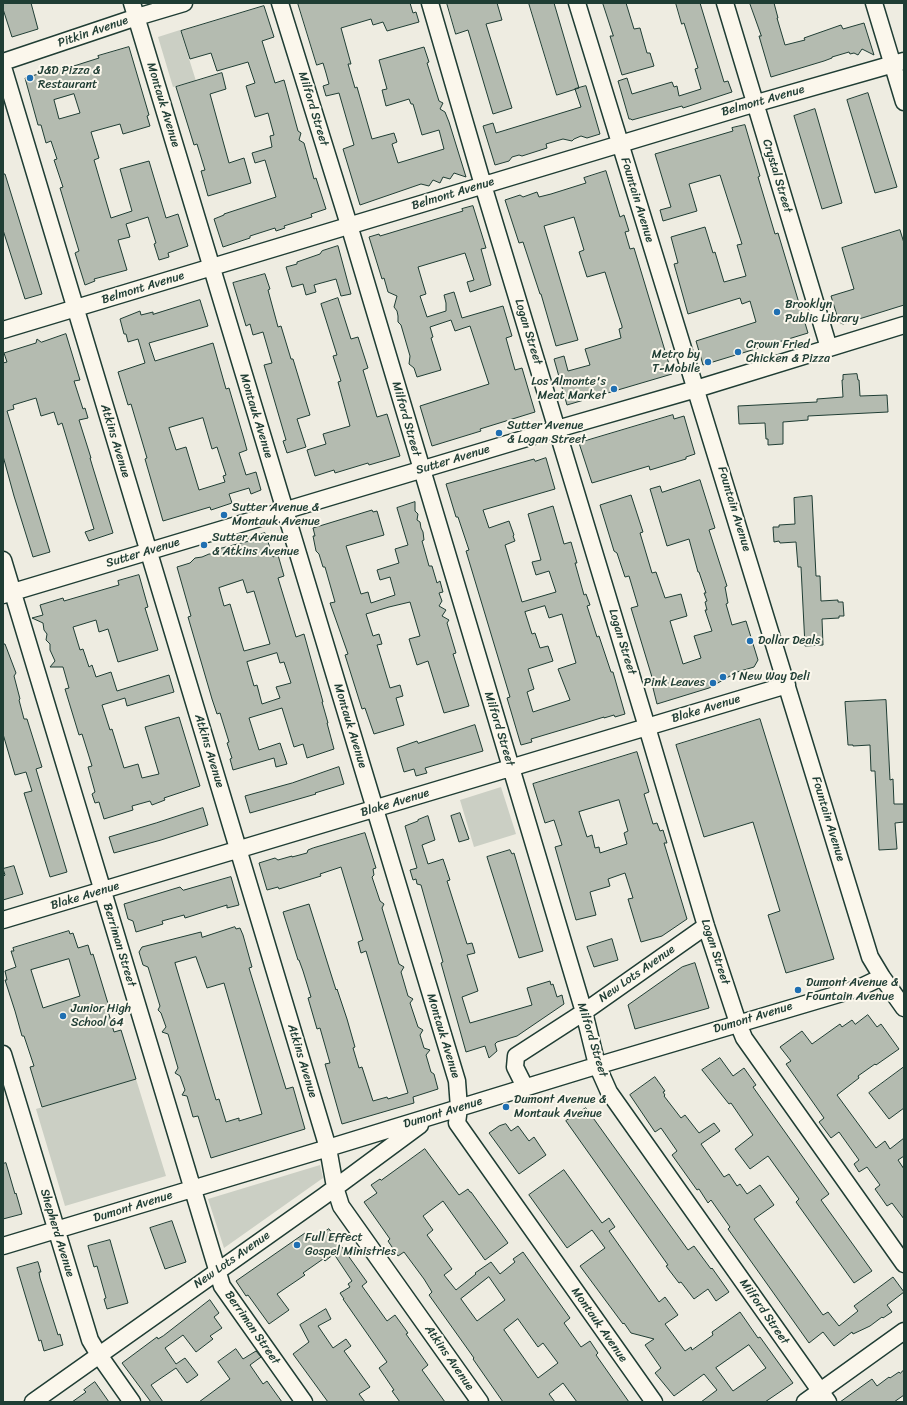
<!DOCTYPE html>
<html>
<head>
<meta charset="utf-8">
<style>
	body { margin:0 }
	#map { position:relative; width:907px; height:1405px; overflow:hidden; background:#eeece1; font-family:Sriracha,sans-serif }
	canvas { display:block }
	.frame { position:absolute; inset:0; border:4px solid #1f3d34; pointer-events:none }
</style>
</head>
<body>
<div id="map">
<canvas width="907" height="1405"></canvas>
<div class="frame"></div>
</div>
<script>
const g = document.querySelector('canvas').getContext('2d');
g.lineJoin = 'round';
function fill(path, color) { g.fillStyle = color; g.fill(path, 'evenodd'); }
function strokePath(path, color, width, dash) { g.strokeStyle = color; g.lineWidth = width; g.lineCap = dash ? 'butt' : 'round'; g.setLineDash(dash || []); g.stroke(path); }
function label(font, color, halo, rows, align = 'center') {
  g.font = font + ' Sriracha,sans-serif'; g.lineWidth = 4; g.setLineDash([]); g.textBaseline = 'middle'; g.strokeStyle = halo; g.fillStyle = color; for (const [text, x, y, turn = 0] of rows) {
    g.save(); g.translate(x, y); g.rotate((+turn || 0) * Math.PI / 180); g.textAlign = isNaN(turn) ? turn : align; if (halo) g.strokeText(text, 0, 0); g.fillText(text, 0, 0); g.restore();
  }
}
fill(new Path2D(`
	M180,30L196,81L173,87L158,37Z
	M501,787L516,834L474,847L460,800Z
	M136,1079L166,1176L65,1206L36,1109Z
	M320,1165L323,1178L224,1248L208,1199Z`), '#cbcfc4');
const building = new Path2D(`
	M3,3H31L38,29L12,37L3,9Z
	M298,3H410L413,13L416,12L419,22L387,31L383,22L373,25L371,19L341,28L351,64H348L355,88L357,87L372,139L394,133L397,142L392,144L398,163L444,149L439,130L422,135L413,104H411L409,99L386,106L382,90L387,89L379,60L424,47L429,62L427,63L439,101L443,103L440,109L445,112L449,122L466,177L454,173L450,179L443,177L440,183L433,180L429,186L421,184L360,205L343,149L354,145L339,93L326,96L323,86L329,84L326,73L323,63L317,65Z
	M447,3H497L502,20L486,24L512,108L493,114L468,30L456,34Z
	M529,3H554L579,88L557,95Z
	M603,3H626L634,29L640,28L647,53H650L654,66L622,75L610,36H613Z
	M676,3H700L724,82L728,81L732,92L683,108L682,106L632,120L631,119H629L618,81L627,78L632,94L672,82L674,87L677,86L679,96L701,89L695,69L698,68L684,23L682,24Z
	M750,3H774L778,18H777L785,45L805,40L804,38L841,25L843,29L864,23L874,55L862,49L858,55L854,53L850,54L849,52L832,57V58L824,61L771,77L759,36H761Z
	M264,6L274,37L262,41L275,83L284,80L298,131L301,133L299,140L304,143L314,179L316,178L326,209L311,214L312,217L284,226L285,228L276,231L275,228L250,236V238L223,247L214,219L224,215V214L276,197L265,160L255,163L252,153L272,147L270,136L274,135L268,113L255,117L246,86L255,83L248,62L217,71L211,53L190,59L181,31Z
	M129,47L149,115L147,116L150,126L123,134L120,124L91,132L99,158L94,160L111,218L132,211L120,169L149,161L166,218L178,214L188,246L168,253L169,257L159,260L154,244L156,243L148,217L126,224L130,237L118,240L127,270L94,279L95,281L85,285L75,253L79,251L60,188L63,187L54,160L57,159L51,141L46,143L41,125H38L25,78L65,66L66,68L77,65L99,58L98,56ZM74,94L80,113L59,119L54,100Z
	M222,73L226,89L210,94L229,163L244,158L251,183L208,196L201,171L205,170L197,144L194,145L176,87Z
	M586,86L600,134L587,138L581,136L574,139L572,141L563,139L556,141L546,144L547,148L522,156L519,155L512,157L509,161L495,165L483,126L493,123L496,133L581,107L575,89Z
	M868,93L897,187L875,193L847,100Z
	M815,109L842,203L822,209L794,116Z
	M745,125L760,176L758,177L775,234L778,233L808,333L703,365L696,341L756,322L750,301L742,304L740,298L688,314L674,264L678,263L671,237L705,227L713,253L715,252L724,282L746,276L737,245L742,244L720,175L689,184L697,211L663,221L660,210L671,207L655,154L733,131L732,128Z
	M606,171L620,217L624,215L629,231L625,232L630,249L634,248L672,374L567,405L554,359L564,356L568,371L590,365L585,349L621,338L619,329L622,328V326L614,301L605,272L587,277L579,252L584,250L574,217L544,226L578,340L556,346L541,294H540L523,242L519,243L505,200L520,195L523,197L537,192L539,197L551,194L586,183L584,178Z
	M3,174H5L42,294L25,299L3,230Z
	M473,206L486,248L481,249L491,285L470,292L467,282L474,280L465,253L418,267L426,294L420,296L427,317L446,311V303L444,295L454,292L462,318L503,306L512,336L506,338L515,370L522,368L535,412L480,429L481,431L432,446L420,406L489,384L470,326L455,331L451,320L430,327L433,337L431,338L441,370L417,377L414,368L409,364L410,356L401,325L398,322V316L397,311L394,307L397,296L388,292L384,278L382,279L369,237L379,234L380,236L390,233L463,211L462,209Z
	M900,230L904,243V305L843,324L839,322L831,296L854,289L842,248Z
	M338,246L351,294L341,296L336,279L314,285L316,292L306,295L303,284L292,287L286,267L297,264V262L320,254L322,251Z
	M265,274L270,289L268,290L278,327L281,326L291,359H293L310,415L297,419L306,447L287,453L283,441L286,440L264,365L272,363L263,332L253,335L250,324L246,326L233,283Z
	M338,298L351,339L358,337L368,368L363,370L377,417L387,414L400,456L369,465L368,463L335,473L334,470L315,476L307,450L326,444L323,434L350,426L338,382L341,381L333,356L337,355L321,304Z
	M200,300L208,326L149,343L155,361L213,343L226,389L229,388L244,439L247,450L239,453L246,475L256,472L261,490L251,494L249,488L229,494L232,503L211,510L210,507L163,521L145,459L147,458L131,404L128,405L118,372L145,363L138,339L128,342L126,334H124L120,319L140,311L141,315L153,312V314ZM203,418L212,449L217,447L226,475L223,476L225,482L199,490L186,447L176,450L169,428Z
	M66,334L80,380L74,381L83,409L85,408L88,418L79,420L91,458H90L93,468L113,533L89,541L85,532L94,529L62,423L58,425L54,412L41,416L36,398L13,405L14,409L7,411L50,552L33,557L14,496L3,456V363L7,362L4,353L36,343L37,339L41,342Z
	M857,374L858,380H859L860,396L887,395L888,412L808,416V420L783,422V444L768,445V439H766L765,423L739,424L738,406L817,402V399L843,397L842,380H843V375Z
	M673,415L674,419L684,416L695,454L686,457V459L650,470L649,466L592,483L579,443Z
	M546,458L555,489L483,510L489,528L509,521L514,535L513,536L515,541L505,545L522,602L556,592L549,571L536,575L532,562L541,560L528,514L553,506L564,544L571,542L577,563H575L584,595L586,594L590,605L587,606L597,637L599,636L611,672H613L625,714L615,717L614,715L604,718V717L588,722L531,739L532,742L521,745L507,698L510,697L466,551L469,550L458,517H456L446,484L534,459L535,461ZM545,606L549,618L562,614L576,663L558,669L570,700L533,712L527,692L534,689L528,669L553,661L548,646L540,648L535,633L532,634L525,612Z
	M700,480L715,528L709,530L727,586L725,587L728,603L726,604L732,625L746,621L758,660L754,667L737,672L709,688L657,704L653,688L655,687L631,608L638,606L629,576L625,577L617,553L614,551L611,541L600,505L631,495L643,532L640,533L652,573L656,572L665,598L681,594L687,616L670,621L683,664L701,658L694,636L712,631L705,610H707L705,602L707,601L704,593H706L699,572H698L689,539L667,546L650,489L660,486L662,492Z
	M812,496L816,576H820L821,601L838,600V602H843L844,616H839V618L822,619L823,645L805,646L801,567H798L796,542L780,543L779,541L774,542L773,527H779V525L795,524L794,498Z
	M415,502V511L418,514L417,520L420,522L421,528L423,532L424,540L422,541L429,566H432L437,583L440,581L443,592L439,593L442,601L439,606L446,610L442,616L449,620L447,623L456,653L453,654L469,706L444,713L428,661L417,665L409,639L420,636L410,602L389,607L366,614L373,636L379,634L382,644L377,645L390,688L400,685L403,696L396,698L404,725L374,734L365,708L362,709L345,655L348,654L330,603L335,602L325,567H323L319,554L316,551L313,536H315L313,528L372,510L373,512L377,511L384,535L346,546L361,594L368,592L371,603L395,595L390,577L380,580L377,570L399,563L395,549L408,545L397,508Z
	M265,533L273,557L278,555L284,576L278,578L296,637L304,634L323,702H322L328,723H327L334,749L307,758L303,744L294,747L282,708L249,718L259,750L280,743L287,764L276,767L274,758L233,770L230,759L232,758L227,743L229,742L220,713L217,714L212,699L188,617L191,616L177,567L190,563L195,558L202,557L209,554H216L218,549L249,541L248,538ZM243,580L247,593L254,591L270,644L244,651L230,604L224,606L219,588ZM277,653L280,663L284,662L291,683L276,687L280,698L262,704L257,685L254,686L247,662Z
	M139,575L148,607L145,608L158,650L118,662L108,629L99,632L96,620L73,627L80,650L83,649L89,667L92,665L96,677L111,672L117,691L169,675L174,692L127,706L125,698L102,705L110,730L112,729L124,768L138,764L142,778L159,774L145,727L179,717L200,786L164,798L165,800L152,805L150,801L132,806L133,810L104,819L99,802L95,803L92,794L95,792L88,767L92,766L82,734L79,735L65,689L69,688L63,667H50L55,661L50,650V644L46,640L47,634L44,630L43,623L32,618L43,615L40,605L63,598L64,601L119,585L118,581Z
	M3,644H5L16,673L14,676L20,699L19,700L24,719H27L42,767L36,769L67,872L50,877L24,793L32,791L26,772L15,775L3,734Z
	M886,700L890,780L893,779L894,804H904V822L895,823L897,849L879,850L875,771H871L870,745L853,746V745H848L845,702Z
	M760,719L834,959L786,973L768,915L780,911L753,822L704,837L676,745Z
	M475,725L483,751L425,768L427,773L416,776L414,769L404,772L397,748L417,741L418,743Z
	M637,752L649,792L644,794L653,824L657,823L660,831L663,830L667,843H664L687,919L662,936L641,942L628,899L633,898L625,873L608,879L610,886L590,892L596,915L576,920L555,847L562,845L554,820L545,823L533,784ZM619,800L628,831L624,833L627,844L600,853L599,847L595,848L592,835L587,837L579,812Z
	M339,767L344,784L315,793L316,794L250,813L245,796L292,783Z
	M203,808L208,825L161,840L114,853L109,837L156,823Z
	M460,813L469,839L459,842L451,816Z
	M428,816L435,840L422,845L428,864L443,859L450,880L447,881L467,944L472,943L475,953L467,955L478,991L462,997L470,1023L532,1005L527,988L550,981L551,985L553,984L557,997L562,995L564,1004L517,1036L497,1042L495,1044L497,1051L489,1058L485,1046L466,1052L441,963L443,962L428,910L421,885L417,884L416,879L413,880L410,870L417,868L405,826L418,821V820Z
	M365,833L376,868L373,869L374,875L372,877L380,901L384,904L382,908L399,964L404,967L401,972L408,996L413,999L410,1003L418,1027L423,1030L420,1035L424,1048L430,1050L426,1055L431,1072L434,1074L438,1089L413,1097L414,1103L342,1124L325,1064L330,1063L320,1028L317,1029L308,998L311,997L303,971L299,960H298L283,912L309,904L336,990L337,989L347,1019L355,1047L353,1048L359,1068L362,1067L373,1101L387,1097L388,1099L408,1093L366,951L361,953L358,942L363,940L341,867L320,874L321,876L279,889L278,887L267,890L259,863L275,858L278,860L292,856V857L307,853L308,850L313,848Z
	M510,850L512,854L514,853L543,951L519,958L487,857Z
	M14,866L23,894L3,900V877L5,875L3,869Z
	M231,877L239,905L227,908V905L185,918L184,915L162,921L163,924L136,932L133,921L128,919L124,904L180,887L183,890Z
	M235,927L236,929L240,928L243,935L252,967L249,968L286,1089L293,1087L305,1129L211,1158L198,1116L193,1117L187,1096L182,1095L185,1090L180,1076L175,1073L178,1068L168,1034L162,1032L166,1027L161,1013L158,1010L160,1006L148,967L143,965L139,952L142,947L201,932L202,937ZM196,957L207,988L224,983L262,1114L239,1121V1118L226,1122L219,1099L216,1100L175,963Z
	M69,931L70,934L73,933L78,948L88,945L91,955L93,954L110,1010L108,1011L114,1032L121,1030L136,1079L42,1107L30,1067L34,1066L24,1036H22L15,1011L5,980H7L5,971L16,967L11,951H14L13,948ZM69,959L80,996L43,1008L31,970Z
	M612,939L618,960L594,967L587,947Z
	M695,963L709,1008L635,1029L628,1005L682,967Z
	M868,1015L877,1027L881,1024L899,1049L876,1065L875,1064L858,1076L859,1078L837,1095L876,1148L885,1141L890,1149L904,1138V1156L898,1160L904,1169V1219L892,1203L887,1206L880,1196L875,1189L880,1185L867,1167L859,1172L854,1164L859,1160L839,1132L831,1138L819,1122L824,1118L786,1064L791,1061L780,1047L802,1031L812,1044L840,1024L842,1027L852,1020L855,1024Z
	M720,1058L733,1076L744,1068L756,1085L753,1087L829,1194L821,1200L872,1271L854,1283L796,1202L799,1199L768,1156L750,1169L735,1149L753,1135L731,1103L729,1104L702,1070Z
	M904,1067V1108L889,1119L869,1093Z
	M655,1077L665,1091L663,1092L665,1095L664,1096L681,1118L685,1115L699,1133L714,1123L720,1131L701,1144L724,1177L729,1174L737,1186L740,1184L747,1194L760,1185L774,1205L754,1219L823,1315L828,1312L839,1326L858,1311L854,1306L893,1277L904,1292L887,1305L892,1312L883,1318L882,1317L870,1326L853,1334L852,1332L834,1346L823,1332L809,1343L728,1229L730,1227L711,1200L708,1203L699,1189L697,1190L672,1155L677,1151L661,1128L655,1132L630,1095Z
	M586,1108L688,1250L694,1246L711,1269L712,1268L729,1292L716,1301L708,1289L694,1299L681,1282L679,1283L666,1266L668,1265L566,1121Z
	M506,1124L511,1131L518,1126L529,1141L534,1137L546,1155L519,1174L489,1133L499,1126Z
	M425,1149L459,1195L468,1189L470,1192H471L508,1243L485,1260L443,1201L423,1216L433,1230L427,1235L452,1269L444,1275L456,1290L476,1274L475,1273L491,1262L500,1274L515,1262L513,1259L523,1252L570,1318L564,1323L581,1347L590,1341L598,1353L596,1355L629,1402H577L563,1383L549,1394L555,1402H503L473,1359L474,1358L429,1295L432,1292L424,1279L404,1252L398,1256L388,1241L390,1239L364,1202L377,1193L371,1185L380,1179L381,1180ZM489,1277L505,1300L477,1321L461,1299ZM518,1319L538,1347L543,1343L558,1363L538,1378L504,1330Z
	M6,1163L15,1194L16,1193L22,1214L3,1219V1164Z
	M564,1170L602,1223L609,1218L615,1227L609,1231L659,1302L665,1297L678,1315L665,1324L685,1351L691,1347L692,1350L713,1335L712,1332L740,1312L758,1338L760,1337L793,1383L765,1402H701L717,1390L704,1374L674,1396L655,1373L661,1368L645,1345L654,1339L631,1333L624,1323L623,1324L580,1266L605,1248L592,1230L567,1248L529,1195ZM749,1345L766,1368L733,1391L716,1368Z
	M172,1221L186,1262L165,1269L150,1228Z
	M329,1229L367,1282L362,1286L387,1321L395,1315L408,1333L406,1334L428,1365L422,1370L445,1402H400L392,1391L394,1390L379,1368L387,1362L343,1299H344L340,1293L350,1287L348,1284L352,1281L334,1254L325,1261L323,1259L303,1273L305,1275L277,1294L289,1310L269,1324L248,1295L246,1296L236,1281L305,1233L311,1241Z
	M110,1240L128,1303L107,1309L104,1299L106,1298L97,1266L94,1267L88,1246Z
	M38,1262L41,1272H39L40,1278L58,1335L60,1334L63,1345L44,1351L41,1340L39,1341L17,1268Z
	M210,1300L219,1313L214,1317L222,1328L210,1336L213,1339L196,1352L183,1335L165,1348L176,1364L185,1358L198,1375L187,1383L176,1368L151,1385L163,1402H151L122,1363L157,1337L158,1339L163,1336Z
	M326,1309L331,1319L318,1326L333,1348L346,1339L351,1346L344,1351L370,1387L359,1394L365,1402H328L293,1354L309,1342L300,1325Z
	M236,1349L243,1359L256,1351L261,1357L250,1365L263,1384L267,1381L282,1402H199L230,1379L218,1362Z
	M904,1370V1395L894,1402H840L872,1379L877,1386L889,1377L890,1378L899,1372L900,1373Z
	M95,1382L109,1402H72L86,1392L84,1390Z`);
fill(building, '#b4bbb0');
strokePath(building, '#1f3d34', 1);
const minor = new Path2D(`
	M132,3L457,1081L459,1108L457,1123L654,1402
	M280,3L349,225L584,1012L597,1065L609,1092L828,1402
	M430,3L483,185L647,727L706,926L738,1023L744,1038L904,1264
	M577,3L870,957L882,977L904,1008
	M725,3L829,348
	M874,3L904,102
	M3,62L137,17L184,3
	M3,67L328,1148L335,1187L341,1206L480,1402
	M3,330L743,107L904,61
	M3,560L222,1286L304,1402
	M3,595L557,429L696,389L904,325
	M3,920L787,685
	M3,1054L90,1340L99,1355L132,1402
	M525,1087L515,1067L516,1056L584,1012L706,926
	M3,1246L328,1148L586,1069L859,988L882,977
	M33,1402L324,1196L420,1125
	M805,1402L904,1331`);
strokePath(minor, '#1f3d34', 19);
strokePath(minor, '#fbf7ec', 16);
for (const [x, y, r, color] of [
	[30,78,4,"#1f6fb2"],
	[777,312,4,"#1f6fb2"],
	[738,352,4,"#1f6fb2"],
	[708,362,4,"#1f6fb2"],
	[614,389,4,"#1f6fb2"],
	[499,433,4,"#1f6fb2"],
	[224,515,4,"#1f6fb2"],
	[204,545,4,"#1f6fb2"],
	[750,641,4,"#1f6fb2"],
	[723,677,4,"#1f6fb2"],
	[713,683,4,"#1f6fb2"],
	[798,990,4,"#1f6fb2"],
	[63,1016,4,"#1f6fb2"],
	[506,1107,4,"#1f6fb2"],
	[297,1245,4,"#1f6fb2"]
]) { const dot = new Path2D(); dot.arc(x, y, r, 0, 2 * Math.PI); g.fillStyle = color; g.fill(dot); strokePath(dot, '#fbf7ec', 1.5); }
label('12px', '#1f3d34', '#fbf7ec', [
	["Pitkin Avenue",93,32,-19],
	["Belmont Avenue",763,101,-16],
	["Montauk Avenue",163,105,73],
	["Milford Street",313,109,73],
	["Crystal Street",777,176,73],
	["Belmont Avenue",453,194,-17],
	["Fountain Avenue",637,200,73],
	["Belmont Avenue",143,288,-17],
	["Logan Street",528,332,73],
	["Montauk Avenue",256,416,73],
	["Milford Street",406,419,74],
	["Atkins Avenue",115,441,73],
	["Sutter Avenue",453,460,-17],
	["Fountain Avenue",734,509,73],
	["Sutter Avenue",143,553,-17],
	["Logan Street",622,642,73],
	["Blake Avenue",706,709,-17],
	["Montauk Avenue",350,726,73],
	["Milford Street",499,729,73],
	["Atkins Avenue",209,751,73],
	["Blake Avenue",395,803,-17],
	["Fountain Avenue",828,819,73],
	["Blake Avenue",85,896,-17],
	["Berriman Street",119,945,73],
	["Logan Street",715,952,72],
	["New Lots Avenue",637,974,-35],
	["Dumont Avenue",753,1018,-17],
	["Montauk Avenue",443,1036,73],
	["Milford Street",592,1040,73],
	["Atkins Avenue",302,1061,73],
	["Dumont Avenue",443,1113,-17],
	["Dumont Avenue",133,1207,-17],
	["Shepherd Avenue",57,1233,73],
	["New Lots Avenue",232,1260,-35],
	["Milford Street",764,1312,55],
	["Montauk Avenue",599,1325,55],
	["Berriman Street",252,1328,55],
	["Atkins Avenue",449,1358,55]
]);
label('12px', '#1f3d34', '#fbf7ec', [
	["J&D Pizza &",38,71],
	["Restaurant",38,85],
	["Brooklyn",785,305],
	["Public Library",785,319],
	["Crown Fried",746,345],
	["Chicken & Pizza",746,359],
	["Metro by",700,355,"right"],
	["T-Mobile",700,369,"right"],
	["Los Almonte's",606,382,"right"],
	["Meat Market",606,396,"right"],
	["Sutter Avenue",507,426],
	["& Logan Street",507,440],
	["Sutter Avenue &",232,508],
	["Montauk Avenue",232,522],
	["Sutter Avenue",212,538],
	["& Atkins Avenue",212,552],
	["Dollar Deals",758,641],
	["1 New Way Deli",731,677],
	["Pink Leaves",705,683,"right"],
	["Dumont Avenue &",806,983],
	["Fountain Avenue",806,997],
	["Junior High",71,1009],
	["School 64",71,1023],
	["Dumont Avenue &",514,1100],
	["Montauk Avenue",514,1114],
	["Full Effect",305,1238],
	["Gospel Ministries",305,1252]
], 'left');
</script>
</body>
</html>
